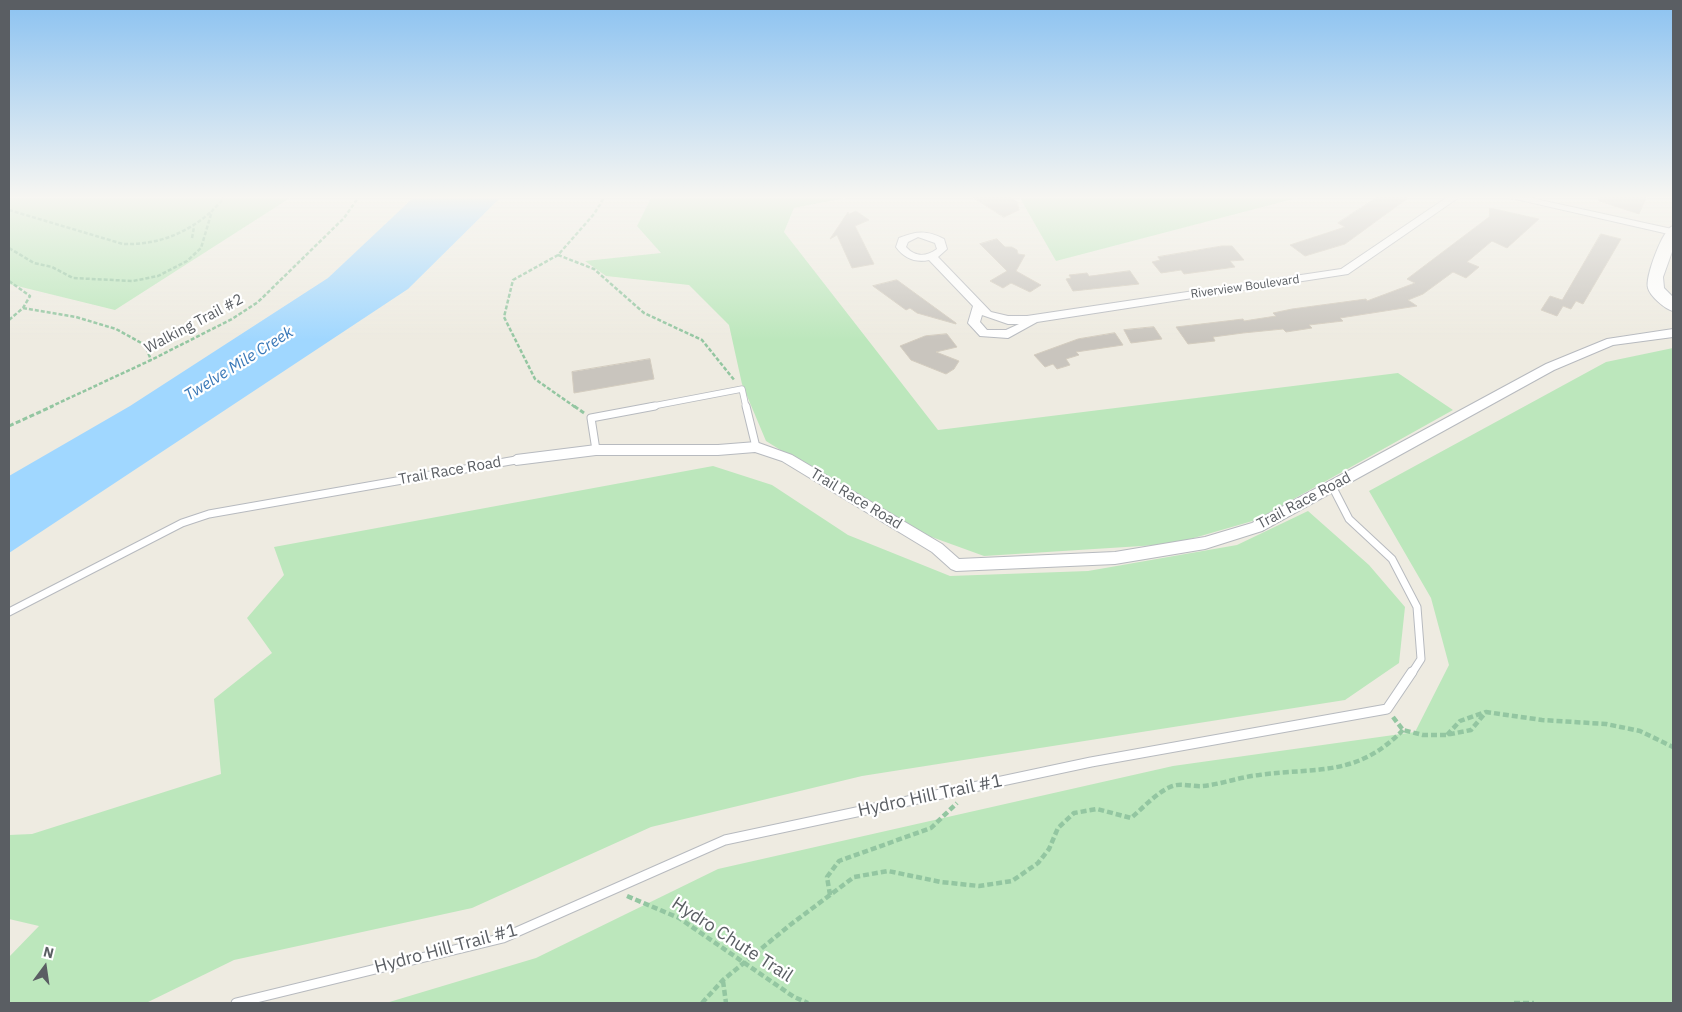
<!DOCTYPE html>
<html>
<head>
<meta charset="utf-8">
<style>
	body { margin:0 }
	#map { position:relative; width:1682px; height:1012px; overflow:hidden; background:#eeebe1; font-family:"IBM Plex Sans",sans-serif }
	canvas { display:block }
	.frame { position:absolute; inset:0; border:10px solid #5a5e63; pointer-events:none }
	.north { position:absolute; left:20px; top:942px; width:50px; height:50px; -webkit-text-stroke:4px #fff; paint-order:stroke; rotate:14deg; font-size:14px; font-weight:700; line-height:20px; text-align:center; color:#5a5e63 }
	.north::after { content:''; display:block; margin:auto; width:18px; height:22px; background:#5a5e63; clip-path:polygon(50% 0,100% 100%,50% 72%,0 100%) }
</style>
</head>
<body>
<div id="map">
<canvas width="1682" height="1012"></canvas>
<div class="frame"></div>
<div class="north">N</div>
</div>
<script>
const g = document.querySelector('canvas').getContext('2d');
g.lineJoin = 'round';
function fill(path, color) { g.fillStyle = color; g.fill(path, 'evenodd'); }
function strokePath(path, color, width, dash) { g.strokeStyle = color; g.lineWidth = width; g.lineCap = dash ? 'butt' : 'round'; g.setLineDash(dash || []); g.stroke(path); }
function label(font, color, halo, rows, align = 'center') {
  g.font = font + ' "IBM Plex Sans",sans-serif'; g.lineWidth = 4.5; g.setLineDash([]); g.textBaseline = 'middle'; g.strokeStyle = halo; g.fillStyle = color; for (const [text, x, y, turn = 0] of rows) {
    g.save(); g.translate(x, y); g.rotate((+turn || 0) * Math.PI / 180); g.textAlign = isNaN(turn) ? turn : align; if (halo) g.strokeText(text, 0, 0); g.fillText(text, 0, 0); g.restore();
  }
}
fill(new Path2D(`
	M9,198H290L115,310L9,284Z
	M651,198H845L794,208L784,232L938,430L1398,373L1453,410L1256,520L1173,544L984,556L904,527L766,441L742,384L729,325L689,285L606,276L585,261L661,253L637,226Z
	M1020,198H1297L1056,261Z
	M1673,348V1003H386L536,958L718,869L1173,766L1415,732L1449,665L1431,598L1369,491L1606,362Z
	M713,466L772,485L848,535L950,576L1088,571L1237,545L1308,511L1369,565L1405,607L1399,663L1345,700L862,776L651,827L472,908L234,960L146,1003H9V957L39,926L9,919V835L32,834L221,774L214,699L272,653L247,618L284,575L274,547Z`), '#bce7bc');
fill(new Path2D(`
	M413,198H500L408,289L9,553V476L130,406L328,278Z`), '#a0d7ff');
const building = new Path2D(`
	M974,198H1011L1017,202L1019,210L1004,217Z
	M1376,198H1408L1345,244L1305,256L1290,245L1345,227L1338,223Z
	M1599,198H1646L1639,214L1599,201Z
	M1490,208L1539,219L1507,248L1492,241L1467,262L1479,267L1466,278L1453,272L1423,294L1408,300L1417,306L1340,318L1343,321L1309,325L1312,328L1286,332L1283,329L1243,333L1213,337L1215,341L1188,344L1176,327L1243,319L1244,321L1276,316L1273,313L1292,309L1366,299L1367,301L1415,283L1407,279L1489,217Z
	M856,211L869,220L855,226L874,264L852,268L837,235L830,239L848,212L849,214Z
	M1601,234L1621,239L1583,304L1576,301L1571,309L1563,306L1557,316L1541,310L1550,296L1562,300Z
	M997,239L1005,247H1012L1017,250L1018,254L1025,255L1016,271L1041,285L1030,292L1011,283L1003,288L990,281L1007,271L980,244Z
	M1222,246H1232L1244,260L1230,261L1235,267L1184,274L1181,270L1161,273L1152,262L1160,260L1158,257Z
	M1130,271L1139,284L1073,291L1066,279L1071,278L1069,275L1087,273L1089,276Z
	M897,280L956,323V324L917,313L910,308L906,310L873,286Z
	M1154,327L1162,339L1131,343L1124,330Z
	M1115,333L1123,345L1076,352L1079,355L1066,359L1070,365L1057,369L1053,364L1045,367L1034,355L1078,339Z
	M947,334L957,347L936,352L959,361L954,369L946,374L911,360L900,346L925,336Z
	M650,359L654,379L574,393L572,372Z`);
fill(building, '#c9c5be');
strokePath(building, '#d3ccbf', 1);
const laneFar2 = new Path2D(`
	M648,407L742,389L746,407`);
const laneFar1 = new Path2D(`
	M746,406L756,447
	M596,450L591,418L655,406
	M1332,486L1349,519L1392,559L1417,607L1421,659L1412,673
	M9,612L182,523L209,514L516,460`);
const lane = new Path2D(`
	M236,1003L503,938L725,840L1091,762L1387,709L1412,672`);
const street = new Path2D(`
	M1446,198H1458L1348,274L1037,322L1008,338L980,336L968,323L973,306L929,260C915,263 904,258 896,247L899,238C916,231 927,230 944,239L947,249L938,257L991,312L1008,316H1027L1341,269ZM918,237L935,243L937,249C926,257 915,257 906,247L908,242ZM982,315L1008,324H1019L1006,330H987L980,322Z
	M1511,198H1531L1672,229L1673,235Z
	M1673,329V337L1613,345L1554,370L1262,531L1205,549L1115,564L956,571L951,569L932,552L782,461L755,452L718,455H596L516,465L509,460L516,455L596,445H718L756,442L792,455L942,544L959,559L1115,552L1205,537L1252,523L1546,364L1607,339Z`);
const secondary = new Path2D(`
	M1673,226V249L1663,277L1664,288L1673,297V311C1665,309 1650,296 1648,288C1645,277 1663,228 1673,226Z`);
strokePath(laneFar2, '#b7babf', 7);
strokePath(laneFar1, '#b7babf', 9);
strokePath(lane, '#b7babf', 11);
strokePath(street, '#b7babf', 2);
strokePath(secondary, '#b7bbc1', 2);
strokePath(new Path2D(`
	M9,210L123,244C157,245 186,234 212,211
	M192,238L194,227
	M9,248L34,263L52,267L73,278L133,281L158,276L187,261L201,248L212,211L224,198
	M558,255L594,269L644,313L702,340L735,381
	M9,281L30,296L23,308L9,320
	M23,308L76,317L116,329L145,345L151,360
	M50,407L151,360L232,319L258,302L344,218L358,198
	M575,407L535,379L504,317L513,280L558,255L594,214L604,198`), '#93c6a1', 2.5, [4, 2]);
strokePath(new Path2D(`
	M574,406L584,413
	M9,426L53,406`), '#93c6a1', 3, [5, 2.5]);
strokePath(new Path2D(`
	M1393,717L1403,730L1423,735H1446L1471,730L1486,712L1542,720L1606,724L1640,731L1673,747
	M1447,735L1460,721L1485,712
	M830,895L827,877L839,861L931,828L957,803
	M627,896L679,918L794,997L808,1003
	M723,981L726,1003
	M702,1003L723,980L790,925L854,877L888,871L941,882L979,886L1012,881L1038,863L1049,849L1058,828L1074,813L1097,809L1131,818C1143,808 1155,794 1170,787C1180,782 1192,787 1203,786C1222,784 1240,777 1259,775C1319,767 1357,777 1403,730
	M1514,1003H1534`), '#93c6a1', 4.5, [6, 3]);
strokePath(laneFar2, '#fff', 5.5);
strokePath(laneFar1, '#fff', 7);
strokePath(lane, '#fff', 9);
fill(street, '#fff');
fill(secondary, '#fff');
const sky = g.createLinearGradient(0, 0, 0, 340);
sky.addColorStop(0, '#8bc2f1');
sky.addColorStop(0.58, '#f7f6f2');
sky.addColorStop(1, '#f7f6f200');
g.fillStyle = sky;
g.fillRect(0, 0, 1682, 340);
label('12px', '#5a5e63', '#fff', [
	["Riverview Boulevard",1245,287,-8]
]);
label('15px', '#5a5e63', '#fff', [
	["Walking Trail #2",194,324,-28],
	["Trail Race Road",450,471,-10],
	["Trail Race Road",856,499,31],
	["Trail Race Road",1304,501,-28]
]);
label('italic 16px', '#3877b7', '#fff', [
	["Twelve Mile Creek",239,364,-32]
]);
label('18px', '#5a5e63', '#fff', [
	["Hydro Hill Trail #1",930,796,-12],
	["Hydro Chute Trail",732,940,33],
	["Hydro Hill Trail #1",446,949,-15]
]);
</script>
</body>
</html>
